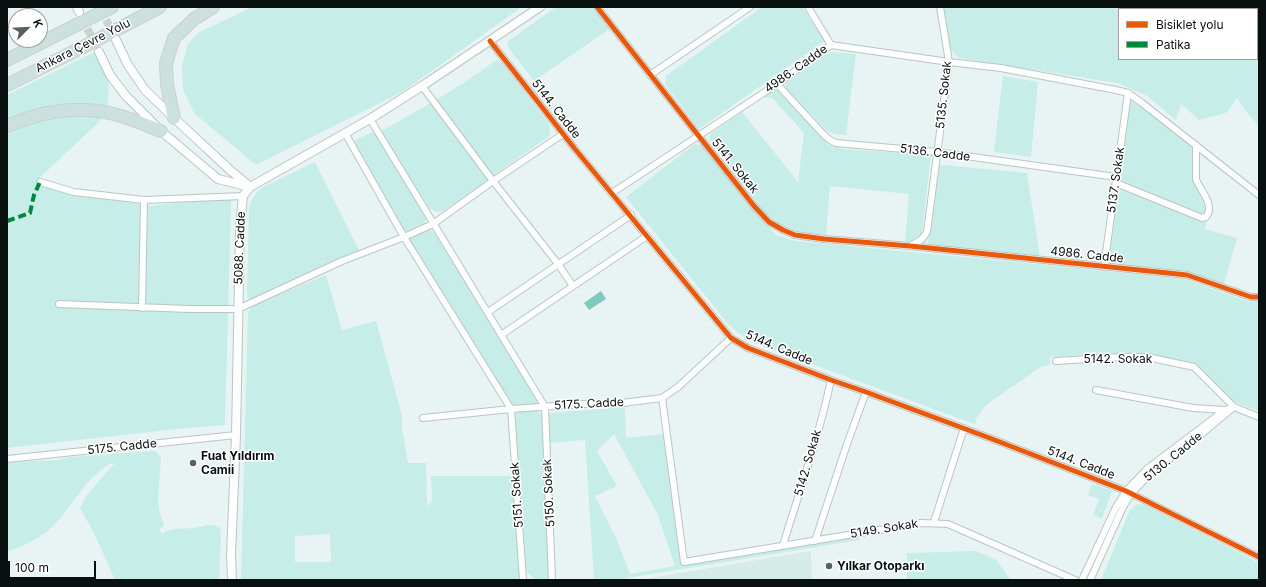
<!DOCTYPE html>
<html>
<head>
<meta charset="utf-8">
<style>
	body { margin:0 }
	#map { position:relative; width:1266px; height:587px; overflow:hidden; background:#e8f4f3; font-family:Inter,sans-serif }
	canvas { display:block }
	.frame { position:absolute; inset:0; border:8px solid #091110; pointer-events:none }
	.legend { position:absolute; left:1118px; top:8px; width:140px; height:52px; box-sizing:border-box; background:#fff; border:1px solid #9da09f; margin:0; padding:5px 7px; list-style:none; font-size:12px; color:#091110 }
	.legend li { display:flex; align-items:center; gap:8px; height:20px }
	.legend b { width:20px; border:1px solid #9da09f }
	.north { position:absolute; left:8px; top:8px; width:40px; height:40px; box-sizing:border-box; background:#fff; border:1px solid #9da09f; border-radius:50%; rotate:66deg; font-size:11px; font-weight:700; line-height:16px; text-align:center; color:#091110 }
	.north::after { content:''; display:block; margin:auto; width:14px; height:18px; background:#57605f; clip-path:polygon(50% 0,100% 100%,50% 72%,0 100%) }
	.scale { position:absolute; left:8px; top:561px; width:88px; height:18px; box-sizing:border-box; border:2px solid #091110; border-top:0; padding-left:5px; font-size:12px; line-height:14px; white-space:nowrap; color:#091110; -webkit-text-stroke:3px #fff; paint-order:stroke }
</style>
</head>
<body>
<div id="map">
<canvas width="1266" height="587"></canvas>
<div class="frame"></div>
<ul class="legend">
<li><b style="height:5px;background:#e8590c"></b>Bisiklet yolu</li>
<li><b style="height:5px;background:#00873e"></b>Patika</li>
</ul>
<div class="north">K</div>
<div class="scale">100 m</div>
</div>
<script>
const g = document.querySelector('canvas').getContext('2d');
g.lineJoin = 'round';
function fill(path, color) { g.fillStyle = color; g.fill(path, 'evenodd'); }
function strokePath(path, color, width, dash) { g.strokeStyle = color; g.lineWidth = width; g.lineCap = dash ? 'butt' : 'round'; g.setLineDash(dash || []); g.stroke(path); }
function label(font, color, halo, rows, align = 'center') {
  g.font = font + ' Inter,sans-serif'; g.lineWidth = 3; g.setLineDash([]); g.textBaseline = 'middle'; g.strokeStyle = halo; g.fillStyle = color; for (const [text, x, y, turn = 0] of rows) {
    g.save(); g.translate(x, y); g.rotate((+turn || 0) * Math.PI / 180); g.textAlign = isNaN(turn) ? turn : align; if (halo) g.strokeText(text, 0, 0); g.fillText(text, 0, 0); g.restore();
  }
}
fill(new Path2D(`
	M811,551L812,580H639Z`), '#d4ebe8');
fill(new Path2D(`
	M252,7H522L402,92L256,165L194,113L183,90L182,66L188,44L198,33Z
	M556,7H594L611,28L534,81L508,47L507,42Z
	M762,7H802L825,41L699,129L665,84L666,76Z
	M942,7H1259V126L1245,110L1237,98L1226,113L1199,120L1181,104L1176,120L1146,95L1117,83L959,58L950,49ZM1119,9H1257V59H1119Z
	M95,52L109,83L108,105L99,122L36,181L43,187L150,206L207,199L228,198L232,201L231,204L225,425L177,429L7,448V95Z
	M832,52L856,54L846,135L835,134L828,132L787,89L785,84L824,55Z
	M496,60H498L502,63L549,124L550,130L549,136L444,211L437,212L430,209L380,131C392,126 402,119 413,113C441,97 470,80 496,60Z
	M1003,76L1038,82L1031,157L994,152Z
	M774,89L778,90L829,145L844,149L931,155L922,233C917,238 913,242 905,243L909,194L830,186L826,235L800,232L779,224L764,212L710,140V134L742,112L798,182L804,133L772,98L763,97Z
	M1131,100L1193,146L1192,176L1193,181L1201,194L1206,212L1202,214L1119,181Z
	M372,132L376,134L427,217L424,224L407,231L402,230L352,142Z
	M695,144L703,146L776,235L795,241L1037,264L1184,279L1250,302L1259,300V411L1229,400L1193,363L1147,354L1082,355L1050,357V364L1039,368L986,405L975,420L977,425L755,343L741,335L729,325L626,197Z
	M315,162L360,252L250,301L248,298L247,292L249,208C252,199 255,193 263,187Z
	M943,165L1027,173L1040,257L928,244L939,166Z
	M1118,188L1207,222L1204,229L1237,238L1224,284L1182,271L1113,265L1109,260Z
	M425,230H430L434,232L537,396V402L536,405H515L510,403L408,238Z
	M326,275L342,330L376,321L402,415V428L408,463H426L427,506L432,501L431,476H512L522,579L521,580H241L248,313L252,306ZM330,534L331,562H295V536Z
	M625,407L626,438L664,434L685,565L851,538L859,537V540L615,580H591L594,579L585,440L548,443L547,415L551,413ZM614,434L657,513L675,566L630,574L617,540L595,496L617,486L597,451Z
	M517,411H538L542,416L551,578L549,580H536L528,573L525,567L515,413Z
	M154,451L157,452L161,458L158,500L159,510L164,525L162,528L159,527L162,535C168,527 186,529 195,528C201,527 206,524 211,525C215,525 217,526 220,528L221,534L219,580H115L94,533L80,508L86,496L114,464L112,463C90,473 73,504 57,522C44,537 25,545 7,552V462L58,460L69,457Z
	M1092,484L1112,491L1102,519L1093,515L1099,499L1088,495Z
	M1137,504L1145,505L1259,563V580H1101L1130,510Z
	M976,551L996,560L1011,580H907V553Z`), '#c6ede8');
fill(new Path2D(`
	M601,291L606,299L589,310L584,303Z`), '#80c8c1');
strokePath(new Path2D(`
	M101,9L114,36
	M82,18L99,52`), '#c7d2d1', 8, [8, 4]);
const minor = new Path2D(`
	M597,7L754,206L769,222L783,230L795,235L824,239L910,246L1187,275L1251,297H1259
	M808,7L831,45
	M490,41L575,149L731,338L748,348L831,380L866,392L987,437L1126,491L1259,557
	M650,75L750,7
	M777,84L824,135L830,140L836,143L937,152L1116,177
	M422,86L493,181L558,264L573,286
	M370,119L545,407L552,580
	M345,133L404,237L511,409L523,580
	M40,182L74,192L144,200L243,196
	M1116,183L1202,218L1206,217C1216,205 1199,189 1196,179V145
	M612,193L777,84L831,45L949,62L1001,68L1116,90L1128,93L1142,103L1259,195
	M910,246L921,240L927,232L949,62L940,7
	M1104,267L1128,93
	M59,304L189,309H238L342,261L404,237L433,224L493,181L563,134
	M142,308L144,200
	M488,312L631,215
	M501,335L647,236
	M1056,361L1121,357H1147L1194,367L1234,407L1186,447L1152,472L1131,494L1123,507L1090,580
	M1096,390L1193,408L1225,410L1234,407L1259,417
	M662,398L684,562L921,523L948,524L1075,580
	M423,418L511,409L583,404H614L662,398L678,387L731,338
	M7,459L236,435
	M934,522L964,428
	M815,541L847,444L866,392
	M783,545C800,490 819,436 831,380
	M1082,580L1116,507L1126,491L1147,469L1221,413`);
const tertiary = new Path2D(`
	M77,7L79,12
	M116,40L128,65L145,90L174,118L230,170L248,185
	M99,52L110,75L126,96L161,131L218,179L250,187
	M232,580L231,555L236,435L240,228L243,196L250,187L370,119L422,86L540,7`);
const motorway = new Path2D(`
	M7,60L112,7
	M7,85L87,45L160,7
	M174,118L167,85L166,63L174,38L194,19L213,7
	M7,126C20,121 34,115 48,113C72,108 98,109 121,116C135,120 148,126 161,131`);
strokePath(minor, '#bbc5c4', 8);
strokePath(tertiary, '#bbc5c4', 10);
strokePath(motorway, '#cbd0d0', 14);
strokePath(minor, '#fcfdfd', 6);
strokePath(tertiary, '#fcfdfd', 8);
strokePath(motorway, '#cce0de', 12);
strokePath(new Path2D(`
	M7,221L30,213L34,195L40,182`), '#00873e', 4, [8, 4]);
strokePath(new Path2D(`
	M597,7L754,206L769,222L783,230L795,235L824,239L910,246L1187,275L1251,297H1259
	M490,41L575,149L731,338L748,348L831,380L866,392L987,437L1126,491L1259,557`), '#e8590c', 5);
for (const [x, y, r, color] of [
	[193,463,4,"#57605f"],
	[829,566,4,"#57605f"]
]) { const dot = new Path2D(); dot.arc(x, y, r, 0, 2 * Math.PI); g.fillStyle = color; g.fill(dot); strokePath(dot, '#fff', 1.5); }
label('12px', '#091110', '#fff', [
	["Ankara Çevre Yolu",83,46,-27],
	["4986. Cadde",796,69,-35],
	["5135. Sokak",944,95,-84],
	["5144. Cadde",556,109,52],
	["5136. Cadde",935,153,7],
	["5141. Sokak",735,166,51],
	["5137. Sokak",1116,180,-82],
	["5088. Cadde",240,248,-88],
	["4986. Cadde",1087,255,6],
	["5144. Cadde",779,348,23],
	["5142. Sokak",1118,359],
	["5175. Cadde",589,404,-3],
	["5175. Cadde",122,447,-6],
	["5130. Cadde",1173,457,-39],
	["5142. Sokak",808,463,-74],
	["5144. Cadde",1081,463,21],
	["5150. Sokak",549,493,-93],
	["5151. Sokak",517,495,-94],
	["5149. Sokak",884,529,-9]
]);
label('bold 12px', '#091110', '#fff', [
	["Fuat Yıldırım",201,456],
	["Camii",201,470],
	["Yılkar Otoparkı",837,566]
], 'left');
</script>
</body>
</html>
